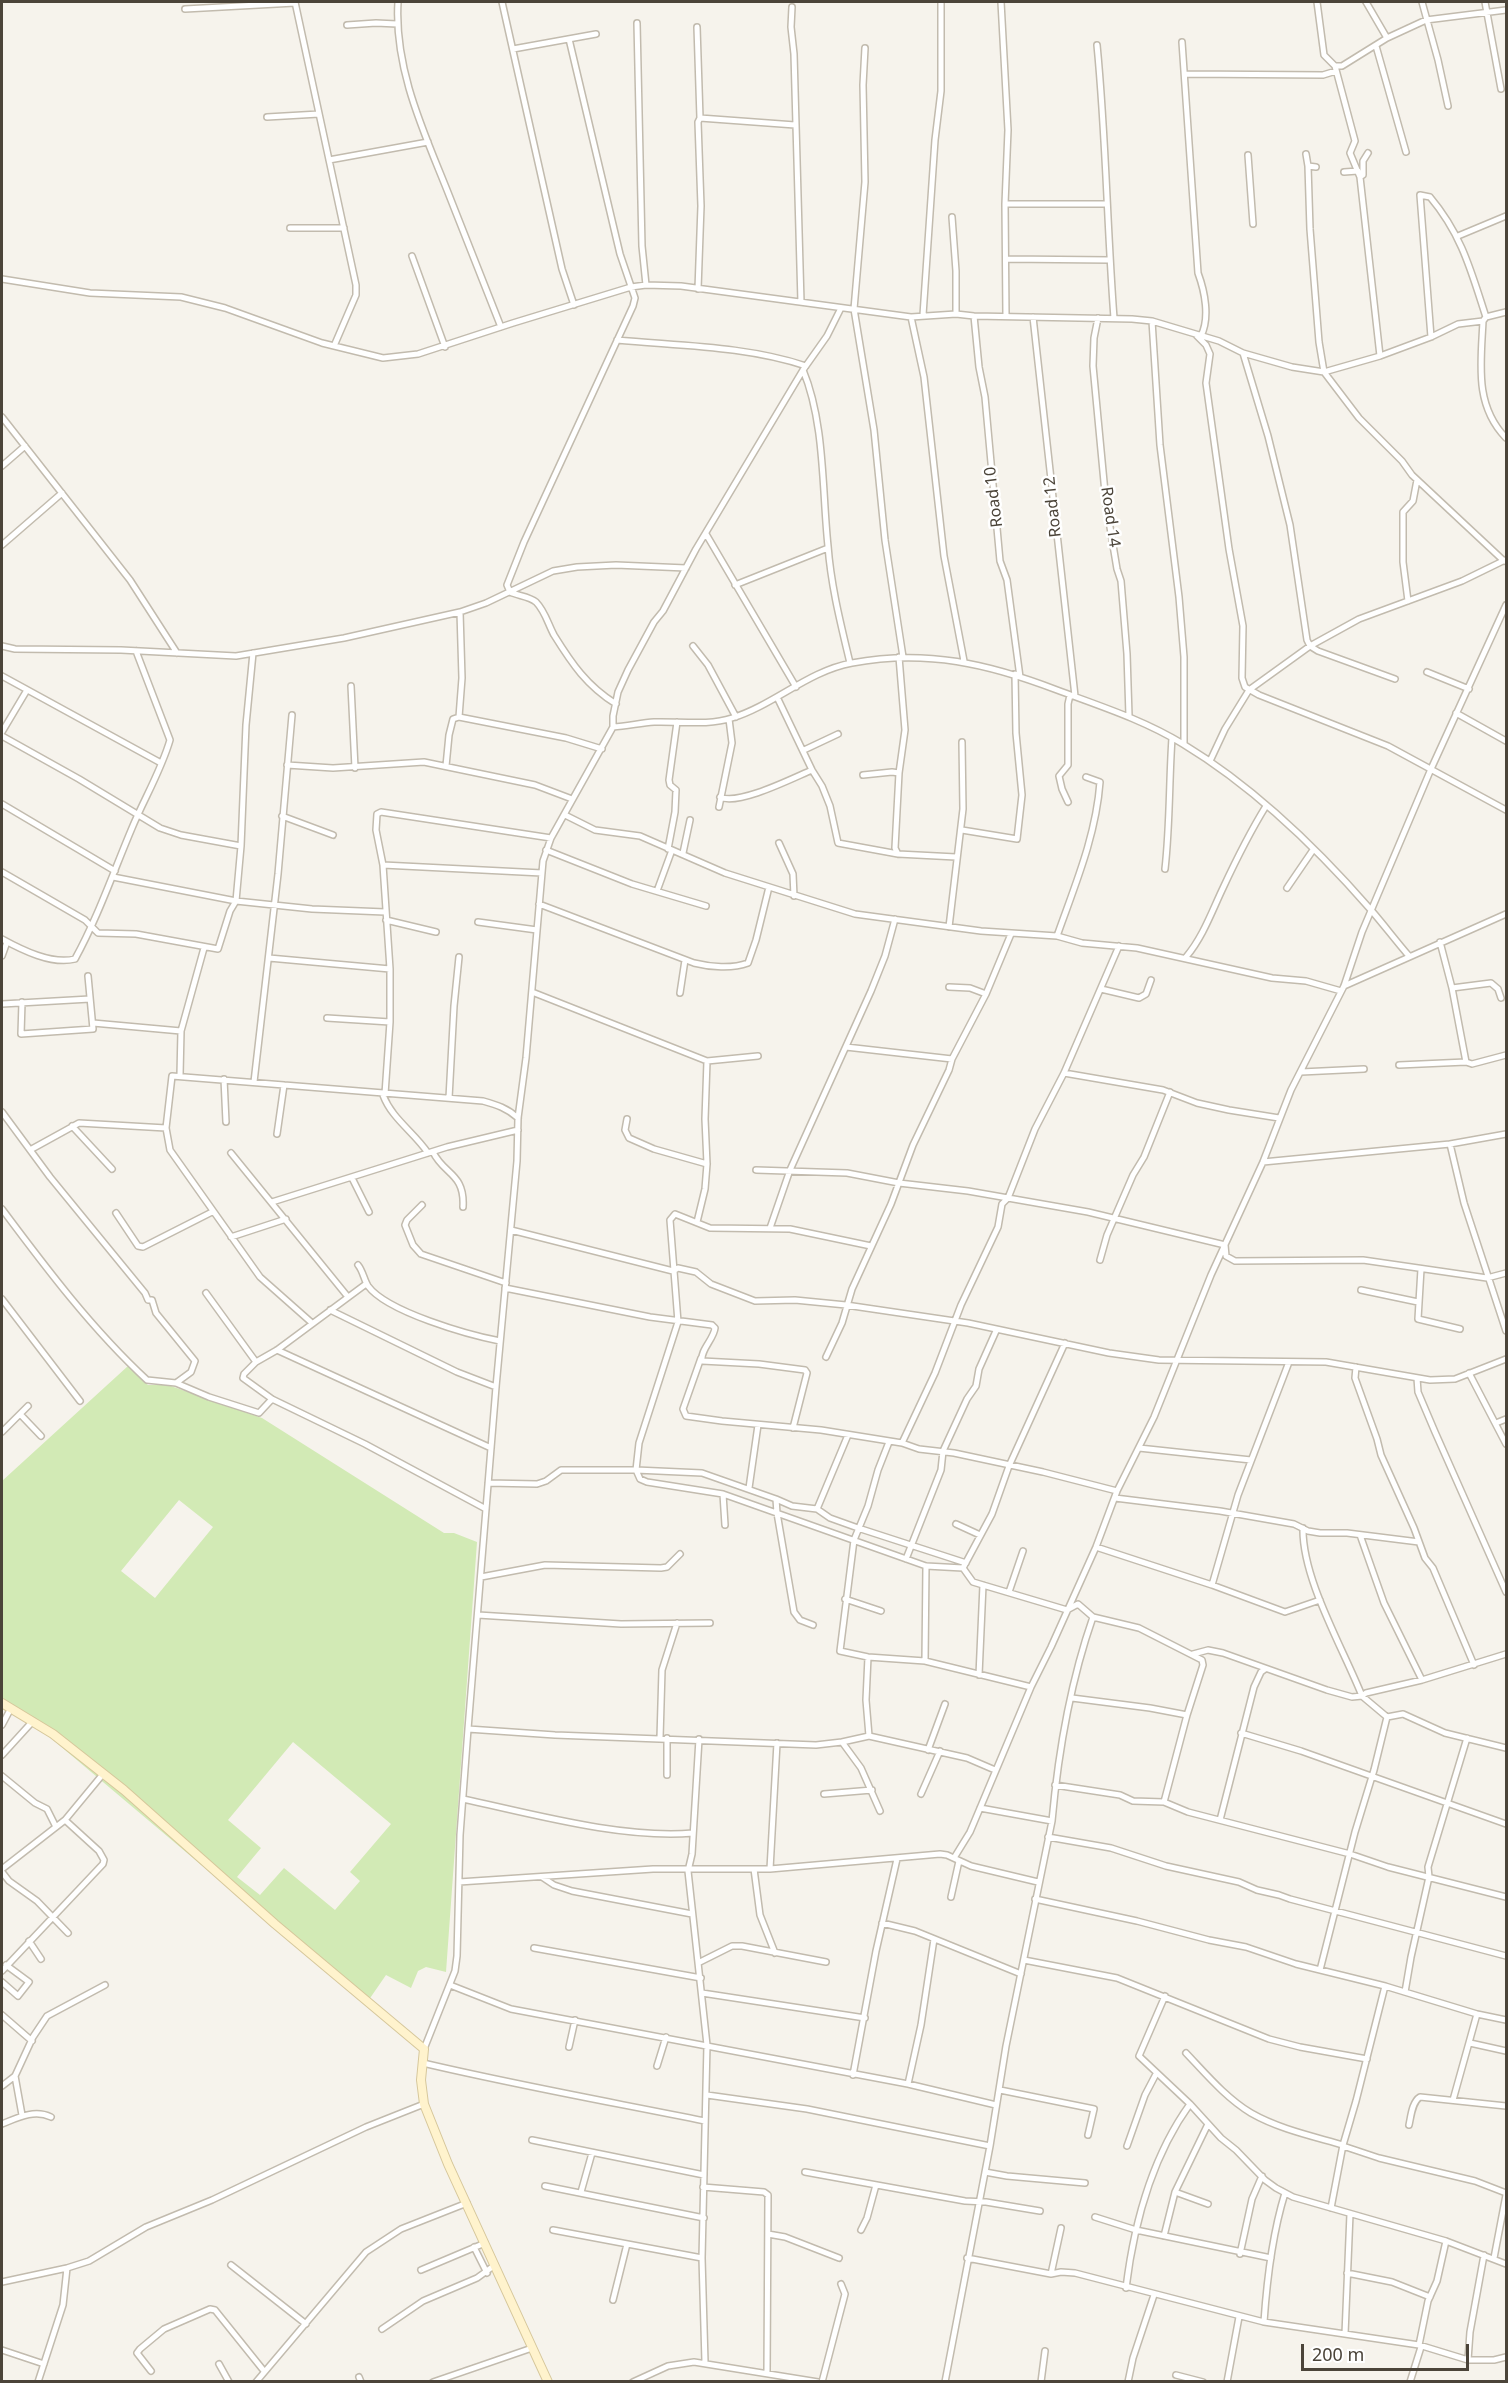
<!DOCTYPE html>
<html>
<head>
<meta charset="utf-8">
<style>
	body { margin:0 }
	#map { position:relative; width:1508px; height:2383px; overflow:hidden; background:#f6f3ec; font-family:"Noto Sans",sans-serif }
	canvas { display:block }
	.frame { position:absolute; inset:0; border:3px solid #4b4439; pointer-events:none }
	.scale { position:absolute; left:1301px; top:2344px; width:168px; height:27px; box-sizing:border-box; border:3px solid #4b4439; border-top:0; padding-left:8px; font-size:18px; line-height:21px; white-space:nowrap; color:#4b4439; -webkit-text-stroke:4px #fff; paint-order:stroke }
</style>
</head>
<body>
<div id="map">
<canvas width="1508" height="2383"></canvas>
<div class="frame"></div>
<div class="scale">200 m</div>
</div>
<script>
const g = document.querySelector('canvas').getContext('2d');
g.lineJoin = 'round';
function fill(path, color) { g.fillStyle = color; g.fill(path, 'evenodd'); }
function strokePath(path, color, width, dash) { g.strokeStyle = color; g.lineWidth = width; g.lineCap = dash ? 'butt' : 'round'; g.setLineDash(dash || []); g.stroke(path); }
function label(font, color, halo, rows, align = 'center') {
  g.font = font + ' "Noto Sans",sans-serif'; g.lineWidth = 5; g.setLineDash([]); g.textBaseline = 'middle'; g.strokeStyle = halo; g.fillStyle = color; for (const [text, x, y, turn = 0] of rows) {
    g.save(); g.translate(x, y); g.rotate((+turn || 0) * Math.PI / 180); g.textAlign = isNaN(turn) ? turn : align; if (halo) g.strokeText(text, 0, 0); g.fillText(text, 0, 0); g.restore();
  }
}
fill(new Path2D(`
	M128,1366L148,1385H168L262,1418L444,1533H454L477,1542L446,1972L426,1967L418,1971L411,1988L386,1975L366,2004L52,1739L27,1722L2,1709V1481ZM179,1500L213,1527L155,1598L121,1571ZM293,1742L391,1824L350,1872L360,1881L335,1910L284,1868L260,1895L237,1877L261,1848L228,1820Z`), '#d2eab5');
const street = new Path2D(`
	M295,2L356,285V295L334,346
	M398,2C394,68 423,130 447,190C465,236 483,281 501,327
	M502,2L562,269L574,305
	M1001,2L1008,130L1005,204L1006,316
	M1317,2L1324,55L1335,66L1355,141L1350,153L1360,177L1380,356
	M1366,2L1387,38
	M1422,2L1438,60L1448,106
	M1485,2L1501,89
	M792,7L791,27L794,54L801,302
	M185,9L295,3
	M637,23L642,246L646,285
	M347,25L376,23L397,24
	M697,27L700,118L698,122L701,206L698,289
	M569,39L620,254L635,298L633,306L524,542L507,585L510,592C518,596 529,596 536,602C545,611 548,624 554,635C572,664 587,686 616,704
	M1182,42L1198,273C1205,292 1210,318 1201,336
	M1097,45C1106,136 1107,227 1114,318
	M1376,46L1406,152
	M865,48L863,85L865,182L854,309L874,430L885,540L903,657
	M513,49L596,34
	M1335,66H1342L1387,38L1426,20L1506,10
	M1185,74L1323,75L1336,71
	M267,117L319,114
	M700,118L795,125
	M1306,154L1308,166L1316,167
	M1248,155L1253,224
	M329,160L428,142
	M1308,166L1310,229L1319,342L1324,372L1359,418L1402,461L1412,475L1504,561
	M1344,172L1358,171
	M1360,177L1363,175V161L1368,153
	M1005,204H1107
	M952,217L956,271V314
	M290,228H344
	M1458,236L1506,216
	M412,256L445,347
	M1006,259L1110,260
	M2,279L90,293L181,297L225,308L322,343L383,358L418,354L513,323L631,287L646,285L681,286L911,317L956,314L974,316L1132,319L1152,321L1219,341L1243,353L1292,367L1324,372L1380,356L1431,337L1458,324L1483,321L1486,317L1506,312
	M923,315L935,140L941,91V2
	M974,316L979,367L985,397L1000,561L1007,580L1020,677
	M911,317L924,377L944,556L964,661
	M1033,317L1075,696
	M1098,318L1094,338L1093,366L1106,503L1117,569L1121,581L1127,654L1129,716
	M1152,321L1160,445L1179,597L1184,657V744
	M1483,321C1481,363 1474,405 1506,438
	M1197,336L1206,345L1210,354L1206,383L1229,549L1243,626L1242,678L1245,687L1259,695L1388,746L1506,810
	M1431,337L1420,195L1430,197C1462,235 1471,271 1486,317
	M617,340C680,346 746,346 806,366
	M1243,353L1268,436L1290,525L1307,640L1310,646L1318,651L1395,679
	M803,370C825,423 822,490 828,546C831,586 841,625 850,663
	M2,417L130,580L177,653
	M2,466L25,446
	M706,534L796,687
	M2,545L62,493
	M735,585L828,548
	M1408,601L1403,562V512L1413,501L1417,480
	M2,646L15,649L121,650L236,656L344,638L460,612L486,603L553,571L577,567L616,565L686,568
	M693,646L708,665L736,717
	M1427,672L1469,689
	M2,676L161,763
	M351,686L355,768
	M777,697L812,770L822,786L830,806L838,843L898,854L956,857
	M1456,713L1506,741
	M459,717L566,738L602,749
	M459,717L462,678L460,612
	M613,727C627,726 641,723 654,722C679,721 708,726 732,718C774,705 808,671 852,663C926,649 989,664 1057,690C1100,706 1144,720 1183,744C1254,787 1317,848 1371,910C1384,925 1396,941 1409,956
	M2,732L27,690
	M2,736L79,779L160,828L181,835L241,846
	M804,750L838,734
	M1210,761L1225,729L1249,690L1310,646L1359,619L1462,581L1505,560
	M287,765L333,768L424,762L535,785L572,799
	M446,766L449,735L453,719L459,717
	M863,775L892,772L899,773L905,730L899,657
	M720,797C738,806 793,778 812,770
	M1068,802L1062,789L1059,776L1068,765V704L1070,695
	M2,804L115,871
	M719,807L732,743L729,719
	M565,815L595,830L640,836L725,873L855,914L981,931L1057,936L1082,943L1137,948L1272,978L1306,981L1341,991
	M282,816L333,835
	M962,830L1017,839L1022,795L1016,733L1015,674
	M779,843L793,874L794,896
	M668,849L675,812L676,790L670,785L669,780L677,722
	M546,850L632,884L706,906
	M683,853L690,820
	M898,854L895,848L899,773
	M383,865L542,873
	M1165,869C1170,825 1169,782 1172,738
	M2,872L85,920L98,933L136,934L218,949L230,911L236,901L241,846L246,725L253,653
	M113,877L236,901L312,909L385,912
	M1287,888L1313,850
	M657,891L672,850
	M539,904L694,963C710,967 732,969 748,963L756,940L769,887
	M386,920L436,932
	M478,922L537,930
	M949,927L963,809L962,742
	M1057,936C1075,885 1096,836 1100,782L1086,777
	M2,939C22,950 52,965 75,959C98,917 113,873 132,828C144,799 161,771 170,740L136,651
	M1440,942L1452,988L1466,1062
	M2,956L7,942
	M1186,957C1203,937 1212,911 1223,888C1236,860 1250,832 1266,806
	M269,958L390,969
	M1344,986L1506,914
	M949,987L970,988L986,994
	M1452,988L1491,983L1498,989L1501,998
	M1101,989L1139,998L1146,994L1151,980
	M532,992L707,1061L758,1056
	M680,993L685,960
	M22,1002L21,1034L93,1029L88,976
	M2,1004L90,999
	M327,1018L390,1022
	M93,1023L181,1031
	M846,1047L952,1059
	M1399,1065L1466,1062L1472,1064L1506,1055
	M1301,1072L1364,1069
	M1064,1073L1163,1090L1197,1103L1229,1110L1279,1118
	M180,1075L181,1031L204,948
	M224,1079L226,1122
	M254,1082L278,874L292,715
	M385,1094L390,1022V969L383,865L376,830L377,814L381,812L551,838
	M383,1095C392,1119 414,1132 428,1153
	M449,1098L454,1006L459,957
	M2,1112L50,1177L145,1293L148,1300H152L156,1313L195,1361L191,1372L176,1383
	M627,1119L625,1130L629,1138L654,1149L707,1164
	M72,1126L112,1169
	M277,1134L284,1085
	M1450,1144L1464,1203L1506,1331
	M30,1150L79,1123L166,1128
	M433,1152C444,1175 465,1173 463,1207
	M231,1153L348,1297
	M1263,1162L1450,1144L1506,1134
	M756,1170L847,1173L899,1183L968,1191L1088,1212L1225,1245L1226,1256L1235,1261L1363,1260L1487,1278L1506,1273
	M352,1178L369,1212
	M272,1202L447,1147L518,1130
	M422,1205L407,1220L405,1225L413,1245L421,1254L506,1283
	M2,1209C46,1268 92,1329 147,1380L176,1383L209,1397L259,1413L272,1399
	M116,1213L138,1246L143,1247L212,1212
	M697,1222L705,1189L707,1164L705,1119L707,1061
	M770,1228L790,1170L871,991L885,956L895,919
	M511,1230L673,1271L678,1268L696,1272L711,1284L755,1301L795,1300L846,1305L968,1323L1109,1353L1159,1360L1326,1362L1430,1380L1455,1379L1506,1359
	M231,1237L286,1219
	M1100,1260L1107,1235L1133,1175L1144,1157L1170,1092
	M358,1265C363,1271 364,1280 368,1286C387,1312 469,1335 500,1341
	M1421,1269L1418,1319L1460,1329
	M366,1284L277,1350L256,1362L244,1374L243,1378L272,1399L365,1444L486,1509
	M505,1288L650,1317L712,1325L715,1328C714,1339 700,1350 702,1361L759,1364L805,1370L807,1373L793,1428
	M1361,1290L1418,1302
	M206,1293L256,1362
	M2,1299L80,1401
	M330,1310L457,1372L496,1387
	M312,1323L260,1277L170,1150L166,1128L172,1076L483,1101C497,1105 507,1108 518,1118
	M277,1350L491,1448
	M826,1357L842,1323L852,1289L891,1204L913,1145L949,1070L952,1059L986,994L1011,934
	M701,1358L683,1409L686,1416L722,1421L821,1430L902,1443L919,1449L954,1453L1043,1472L1117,1491
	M1356,1367L1355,1378L1377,1439L1381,1455L1414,1528L1425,1558L1433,1568L1474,1665
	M1469,1373L1506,1444
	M1417,1378L1418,1392L1435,1432L1506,1592
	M20,1414L28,1406
	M1496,1423L1506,1419
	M2,1432L20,1414L41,1436
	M889,1442L878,1470L868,1506L854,1540L840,1651L868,1657L925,1661L1031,1687
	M902,1443L935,1373L961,1305L998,1227L1002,1204L1008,1198L1035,1129L1064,1073L1119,946
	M1139,1448L1251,1460
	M488,1483L537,1484L546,1481L561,1470H636L640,1479L647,1482L723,1494L926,1566L963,1568L973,1582L983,1585L1067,1610L1078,1604L1093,1617C1071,1680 1058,1755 1052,1821L1006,2046L990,2146L945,2382
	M749,1488L758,1425
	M723,1494L725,1525
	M1115,1498L1220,1511L1294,1524L1308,1531L1320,1533H1347L1419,1542
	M776,1499L792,1506L817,1509L830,1518L858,1528L966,1563
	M817,1509L848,1435
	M956,1524L980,1535
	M1303,1528C1302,1579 1343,1648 1362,1696L1366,1693L1422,1680L1506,1654
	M1360,1535L1384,1603L1422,1680
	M1096,1547L1212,1585L1285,1612L1320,1600
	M906,1559L941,1470L943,1451L967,1399L976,1386L979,1369L996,1331
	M963,1568L992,1514L1009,1466L1065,1343
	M481,1577L545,1565L661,1568L667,1567L680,1554
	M1212,1585L1238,1495L1289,1362
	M1009,1592L1023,1551
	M845,1599L881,1611
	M478,1615L621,1624L710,1623
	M1093,1617L1139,1628L1202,1660L1203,1665L1187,1715L1164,1802
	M813,1625L800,1620L794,1612L777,1513L776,1499L702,1473L636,1470L639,1443L678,1322L670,1220L675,1214L710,1228L790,1229L871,1246
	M1193,1654L1208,1650L1223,1653L1327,1690L1352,1697L1362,1696L1387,1717
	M868,1657L866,1700L869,1736
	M925,1661L926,1566
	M979,1675L983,1585
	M1072,1698L1150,1708L1187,1715
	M1387,1717L1403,1714L1445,1733L1506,1748
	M2,1725L11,1708
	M468,1729L555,1735L816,1745L842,1742L861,1768L880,1811
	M1241,1733L1301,1751L1506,1824
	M660,1738L662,1670L677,1623
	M667,1738V1775
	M699,1739L692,1854L688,1871L707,2045L702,2258L705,2362
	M842,1742L869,1736L967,1758L995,1770
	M928,1750L945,1704
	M2,1755L33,1721
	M2,1776L35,1803L47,1809L56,1827
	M1055,1785L1120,1795L1133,1801L1164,1802L1188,1812L1350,1854L1388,1867L1506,1897
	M824,1794L872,1790
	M921,1794L940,1751
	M463,1799C533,1814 622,1839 693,1833
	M980,1808L1052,1821
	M1220,1820L1254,1687L1261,1672L1265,1669
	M1048,1837L1111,1848L1166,1866L1239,1882L1257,1890L1279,1895L1290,1899L1506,1956
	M954,1858L970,1832L1031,1687L1051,1647L1096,1547L1117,1491L1154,1417L1211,1275L1263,1162L1291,1090L1344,986L1362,932L1431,769L1506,605
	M2,1869L65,1820L103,1774
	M754,1869L760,1915L775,1953
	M770,1869L777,1743
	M2,1872L9,1881L37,1901L68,1933
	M542,1877L554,1885L572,1891L692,1914
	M459,1882L653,1869H770L940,1854L947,1855L971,1866L1038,1882
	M951,1897L959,1861
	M1035,1899L1137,1921L1209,1940L1246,1947L1296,1964L1385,1986L1477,2014L1506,2020
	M882,1923L915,1931L1021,1974
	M29,1941L41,1959
	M534,1948L701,1978
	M1024,1960L1117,1978L1269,2039L1300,2047L1367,2059
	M700,1962L732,1946H742L826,1962
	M1320,1970L1355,1832L1374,1770L1387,1717
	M2,1971L103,1864L104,1860L99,1851L65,1820
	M2,1982L18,1996L29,1982L6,1965
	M450,1985L511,2009L908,2084L996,2105
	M1405,1992L1411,1957L1429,1877L1428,1867L1467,1738
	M702,1993L865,2018
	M1165,1996L1139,2056L1190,2104L1221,2138L1236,2150L1265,2180L1276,2188L1293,2197L1446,2241L1506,2264
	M2,2015L32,2041
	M1470,2043L1506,2051
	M569,2047L575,2020
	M424,2049L455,1971L457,1956L460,1835L468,1729L496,1387L517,1161L518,1118L526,1058L543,861L551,838L613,727V716L618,692L628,670L654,622L663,611L696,549L803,370L827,336L841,308
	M1186,2053C1206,2074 1226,2098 1251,2113C1279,2129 1312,2136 1343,2145
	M423,2063C516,2085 611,2102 705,2121
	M657,2066L666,2037
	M853,2075L876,1951L897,1859
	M15,2076L22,2115
	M908,2084L921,2025L934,1939
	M2,2086L15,2076L33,2037L47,2016L105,1985
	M1000,2090L1094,2109L1088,2135
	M707,2095L807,2109L990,2146
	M1453,2100L1477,2014
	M2,2124C17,2118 34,2109 51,2117
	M1409,2125C1411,2116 1412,2102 1420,2097L1506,2106
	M532,2140L704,2175
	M1127,2146L1145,2095L1156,2074
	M1343,2146L1379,2158L1475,2181L1506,2193
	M805,2172L965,2201L986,2202L1040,2211
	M985,2172L1007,2176L1085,2183
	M545,2186L704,2218
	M703,2187L764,2192L768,2195L767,2373
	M581,2192L592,2153
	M1175,2192L1208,2204
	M1331,2208L1343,2145L1356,2101L1385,1986
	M1095,2217L1136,2230L1271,2258
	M553,2230L702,2258
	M861,2230L867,2218L876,2185
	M768,2234L785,2237L839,2258
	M1164,2236L1175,2192L1208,2124
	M474,2247L487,2273
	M1240,2254L1252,2199L1262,2176
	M967,2258L1051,2274L1061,2272L1075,2273L1264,2322L1419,2345L1468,2360H1494L1506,2357
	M1494,2258L1506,2195
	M231,2265L306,2324
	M421,2270L485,2243
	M1347,2273L1392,2282L1430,2297
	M1051,2274L1061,2228
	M2,2282L67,2268L89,2261L146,2227L212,2200L366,2127L424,2104
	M1126,2288C1134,2223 1151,2158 1190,2104
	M613,2300L627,2244
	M1264,2322C1267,2278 1272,2235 1285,2193
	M382,2329L423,2301L477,2278L495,2265
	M1345,2334L1350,2214
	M1419,2345L1428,2301L1437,2281L1446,2241
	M2,2350L44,2364
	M1468,2360L1470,2332L1484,2255
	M219,2364L229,2382
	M151,2371L137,2353L140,2349L164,2329L210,2309L215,2310L264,2371
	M1176,2375L1203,2382
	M359,2377L361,2382
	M38,2382L63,2305L67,2268
	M256,2382L366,2252L401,2229L467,2203
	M433,2382L532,2348
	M633,2382L668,2366L694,2362L818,2382
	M822,2382L845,2294L841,2284
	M1041,2382L1045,2351
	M1128,2382L1133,2358L1154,2295
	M1227,2382L1239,2317
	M1410,2382L1421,2347`);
const secondary = new Path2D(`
	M2,1703L53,1734L124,1790L275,1924L424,2049L421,2080L424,2104L448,2164L548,2382`);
strokePath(street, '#c2bbae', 8);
strokePath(secondary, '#d6c79b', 10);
strokePath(street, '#fff', 5);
strokePath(secondary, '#fff3cd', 8);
label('16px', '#4b4439', '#fff', [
	["Road 10",994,497,-97],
	["Road 12",1053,507,-96],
	["Road 14",1110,517,82]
]);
</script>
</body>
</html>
